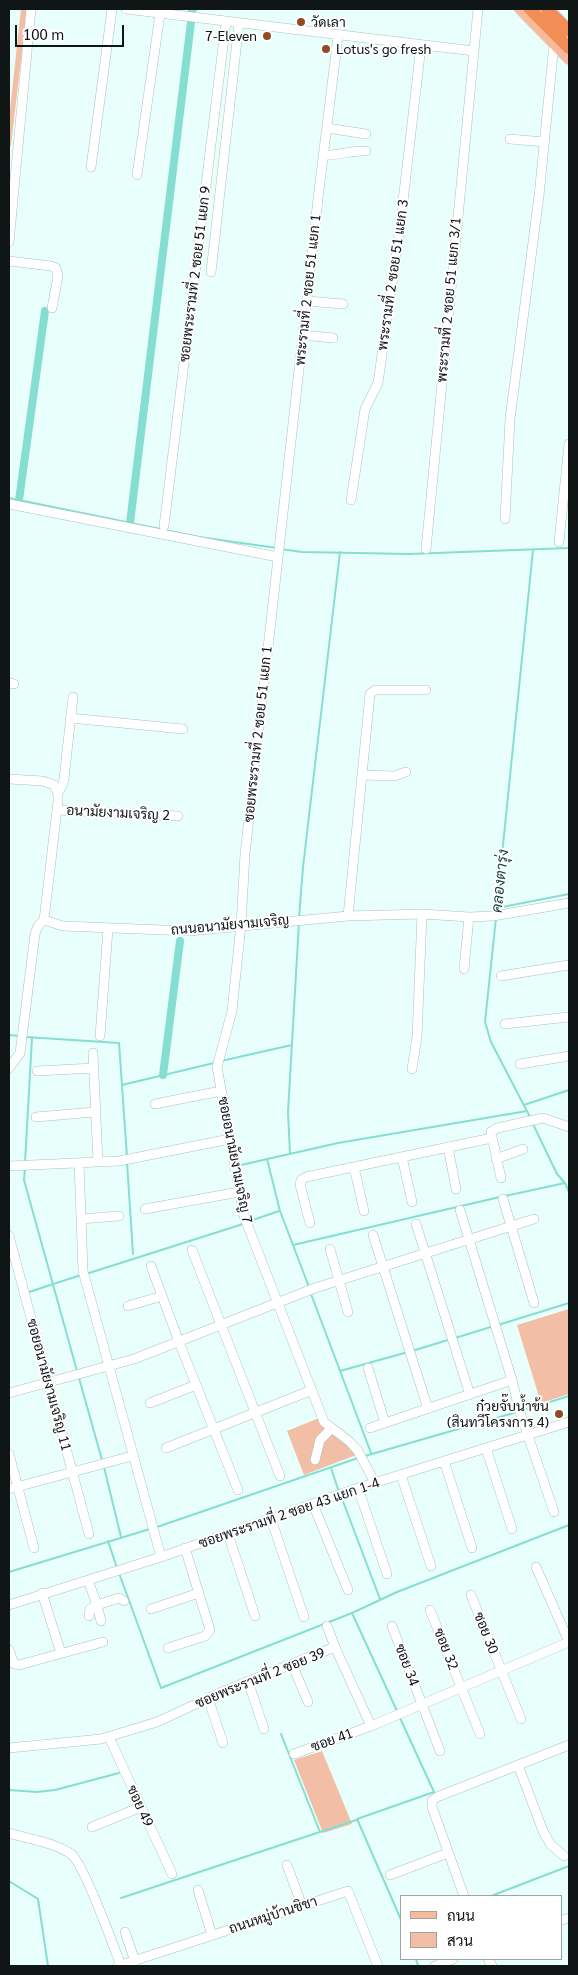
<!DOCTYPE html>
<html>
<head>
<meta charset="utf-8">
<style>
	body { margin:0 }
	#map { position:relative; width:578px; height:1975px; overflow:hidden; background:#e9fffb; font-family:Georgia,Sarabun,serif }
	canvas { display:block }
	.frame { position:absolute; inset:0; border:10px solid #0f1615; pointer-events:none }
	.legend { position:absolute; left:400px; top:1895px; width:162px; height:65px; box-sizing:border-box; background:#fff; border:1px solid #9fa2a1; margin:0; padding:6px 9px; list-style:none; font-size:15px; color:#0f1615 }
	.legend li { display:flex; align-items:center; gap:10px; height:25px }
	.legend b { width:25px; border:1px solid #9fa2a1 }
	.scale { position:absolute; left:15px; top:25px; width:109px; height:22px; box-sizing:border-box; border:2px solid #0f1615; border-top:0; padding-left:6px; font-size:15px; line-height:18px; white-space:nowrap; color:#0f1615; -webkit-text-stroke:4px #fff; paint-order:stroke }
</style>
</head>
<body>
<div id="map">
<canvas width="578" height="1975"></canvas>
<div class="frame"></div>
<ul class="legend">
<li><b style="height:6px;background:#f7bb9b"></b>ถนน</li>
<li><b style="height:14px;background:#f2bea5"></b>สวน</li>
</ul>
<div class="scale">100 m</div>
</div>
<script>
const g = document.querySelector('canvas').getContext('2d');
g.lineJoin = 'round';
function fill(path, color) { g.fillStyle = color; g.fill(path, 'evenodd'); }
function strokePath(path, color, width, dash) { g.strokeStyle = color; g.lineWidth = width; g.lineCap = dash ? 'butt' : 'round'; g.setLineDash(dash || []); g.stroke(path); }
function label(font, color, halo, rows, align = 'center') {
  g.font = font + ' Georgia,Sarabun,serif'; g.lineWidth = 4; g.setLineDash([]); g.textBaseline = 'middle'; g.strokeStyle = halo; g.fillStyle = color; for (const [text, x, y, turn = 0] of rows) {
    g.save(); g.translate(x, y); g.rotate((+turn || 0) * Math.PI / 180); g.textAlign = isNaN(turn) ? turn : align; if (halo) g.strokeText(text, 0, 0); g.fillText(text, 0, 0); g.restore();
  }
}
fill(new Path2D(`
	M21,9H27L11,145L9,148V119Z
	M569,1309V1394L541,1403L517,1325Z
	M324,1416L350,1440L356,1455L304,1475L287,1431Z
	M322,1751L352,1824L323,1833L294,1760Z`), '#f2bea5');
strokePath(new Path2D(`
	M9,498L199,537L277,548
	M281,549L302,552L409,554L569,548
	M497,908L569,894
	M496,914L533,550
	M299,918L303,867L340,552
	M496,918L485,1022L491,1042L530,1117
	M9,1035L19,1036
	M26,1037L119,1043L127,1157
	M221,1061L292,1045
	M122,1085L214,1063
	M524,1105L569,1090
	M533,1124L557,1174L565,1183L569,1192
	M290,1154L288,1112L299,922
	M267,1159L280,1211L309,1287
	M127,1162L133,1254
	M25,1163L32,1038
	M241,1165L338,1143L527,1111
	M25,1168L24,1180L77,1371
	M505,1196L565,1183
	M250,1221L279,1211
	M293,1245L500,1197
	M86,1274L243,1224
	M29,1292L81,1275
	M311,1294L371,1453
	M498,1325L569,1303
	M455,1338L494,1326
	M412,1351L448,1340
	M340,1371L408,1352
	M79,1378L102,1460
	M524,1410L569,1396
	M365,1456L517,1412
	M104,1467L121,1537
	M331,1468L339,1492
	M341,1496L380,1599
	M157,1527L358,1458
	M108,1541L117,1568
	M9,1572L150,1529
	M119,1573L161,1688L352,1613L397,1592L569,1525
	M352,1613L397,1711
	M400,1718L434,1792L357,1819L402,1922
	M281,1734L320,1832
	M9,1790L37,1792L55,1790L119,1773
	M9,1881L38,1899L48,1966
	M491,1896L569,1866
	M121,1898L356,1820
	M416,1959L418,1966`), '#85ded1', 2);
strokePath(new Path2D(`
	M192,10L193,9
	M19,500L45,311
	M130,523L191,22
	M163,1075L180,941`), '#85ded1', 8);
const minor = new Path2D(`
	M126,9L474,51L478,9
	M338,36L319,190L245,854L241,925L232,1011L217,1067L244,1216L324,1422L350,1442L358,1451L375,1483
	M327,128L366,134
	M510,139L544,142
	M323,155C339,156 351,150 366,151
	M91,167L112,9
	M137,175L160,14
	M9,242L31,9
	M9,261L51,266L56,268L58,276L52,308
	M211,272L239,23
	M307,301L343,304
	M303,335L333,338
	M351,500L365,409L378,383L400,227L421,46
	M9,504L278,557
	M505,519L510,419L539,196L554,44
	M164,526L226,22
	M559,542L569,444
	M426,549L474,51
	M9,683L14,684
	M70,718L183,729
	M362,775L394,776L406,772
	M9,779L43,781L54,785L58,793V801L44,920L63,926L189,931L348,916L422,914L469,917L493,916L569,903
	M58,793L62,786L64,779L73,697
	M57,810L178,816
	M348,916L370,694L375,690H426
	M464,969L469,917
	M501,976L569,965
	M505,1024L569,1017
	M100,1036L108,929
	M93,1053L98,1162
	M520,1064L569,1056
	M9,1068L20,1053L35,934L38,926L44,920
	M412,1069L417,1037L422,914
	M37,1071L94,1068
	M155,1104L221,1091
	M36,1117L95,1112
	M448,1147L456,1189
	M402,1157L412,1202
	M496,1159L523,1149
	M79,1163L83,1271L161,1557
	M9,1166L119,1161L230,1139
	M354,1167L364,1211
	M501,1178L491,1132L497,1128L543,1118L569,1127
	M503,1199L534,1303
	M145,1209L239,1192
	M460,1210L512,1380
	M81,1219L119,1216
	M310,1223L300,1185L301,1180L306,1177L492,1138
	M416,1224L470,1395
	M373,1235L428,1409
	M9,1236L89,1534
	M330,1249L348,1312
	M192,1250L280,1476
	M151,1266L179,1342L238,1490
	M128,1306L162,1296
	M368,1368L385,1423
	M9,1393L134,1359L315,1288L534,1219
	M150,1403L196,1385
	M370,1428L512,1380L519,1409L554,1512
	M166,1448L312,1390
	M486,1448L512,1529
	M9,1454L34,1548
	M315,1460L320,1440L331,1429
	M444,1461L472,1548
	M401,1475L431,1566
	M358,1488L387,1574
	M9,1489L132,1456
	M313,1504L348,1590
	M271,1519L304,1617
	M228,1534L255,1616
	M536,1567L569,1642
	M88,1580L97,1605L119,1598L124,1601
	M42,1593L61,1653
	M471,1595L521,1719
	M9,1605L161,1557L358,1488L569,1422
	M151,1609L199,1593
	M430,1610L480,1734
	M89,1616L90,1609L97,1605L101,1621
	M327,1626L335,1647
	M392,1626L440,1751
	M168,1648L205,1636L210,1630L185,1548
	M9,1650L14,1664L19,1665L103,1642
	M292,1664L308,1702
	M248,1681L264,1729
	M208,1698L223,1743
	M109,1737L172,1874
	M9,1748L101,1739L157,1722L224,1691L335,1647L371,1726L569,1642
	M294,1754L371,1726
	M518,1765L543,1831L551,1845L564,1856
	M92,1827L141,1807
	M9,1833C28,1839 54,1842 71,1854C83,1862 114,1947 121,1966
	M287,1865L302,1906
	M390,1875L448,1853
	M198,1890L212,1935
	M464,1896L432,1807V1801L437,1797L569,1745
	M562,1920L569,1918
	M125,1932L135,1961
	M488,1959L492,1966
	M118,1966L348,1891L378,1966
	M435,1966L453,1959`);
const major = new Path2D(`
	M520,9L569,59`);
const highway = new Path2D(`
	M530,9L569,48
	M547,9L569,31`);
strokePath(minor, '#abc1bd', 10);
strokePath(major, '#dddede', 12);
strokePath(highway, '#dddede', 14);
strokePath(minor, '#fff', 9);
strokePath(major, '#f7bb9b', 11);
strokePath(highway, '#f28d58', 12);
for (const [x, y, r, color] of [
	[301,22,5,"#914b24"],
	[267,36,5,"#914b24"],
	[326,49,5,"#914b24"],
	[559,1414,5,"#914b24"]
]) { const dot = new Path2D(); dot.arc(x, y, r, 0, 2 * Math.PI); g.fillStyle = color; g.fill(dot); strokePath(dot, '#fff', 2); }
label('14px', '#0f1615', '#fff', [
	["วัดเลา",311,22],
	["7-Eleven",257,36,"right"],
	["Lotus's go fresh",336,49],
	["ก๋วยจั๊บน้ำข้น",549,1406,"right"],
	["(สินทวีโครงการ 4)",549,1422,"right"]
], 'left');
label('14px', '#0f1615', '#fff', [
	["ซอยพระรามที่ 2 ซอย 51 แยก 9",195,274,-83],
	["พระรามที่ 2 ซอย 51 แยก 3",393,275,-82],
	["พระรามที่ 2 ซอย 51 แยก 1",308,290,-84],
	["พระรามที่ 2 ซอย 51 แยก 3/1",449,300,-85],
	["ซอยพระรามที่ 2 ซอย 51 แยก 1",258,734,-84],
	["อนามัยงามเจริญ 2",118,813,3],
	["ถนนอนามัยงามเจริญ",230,925,-5],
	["ซอยอนามัยงามเจริญ 7",235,1160,79],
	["ซอยอนามัยงามเจริญ 11",49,1385,75],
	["ซอยพระรามที่ 2 ซอย 43 แยก 1-4",289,1513,-19],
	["ซอย 30",486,1633,68],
	["ซอย 32",446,1649,68],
	["ซอย 34",407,1665,69],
	["ซอยพระรามที่ 2 ซอย 39",260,1678,-22],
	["ซอย 41",332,1740,-20],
	["ซอย 49",140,1806,65],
	["ถนนหมู่บ้านชิชา",273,1915,-18]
]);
label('italic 15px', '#1a433e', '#fff', [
	["คลองตารุ่ง",500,881,-84]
]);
</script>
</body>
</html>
